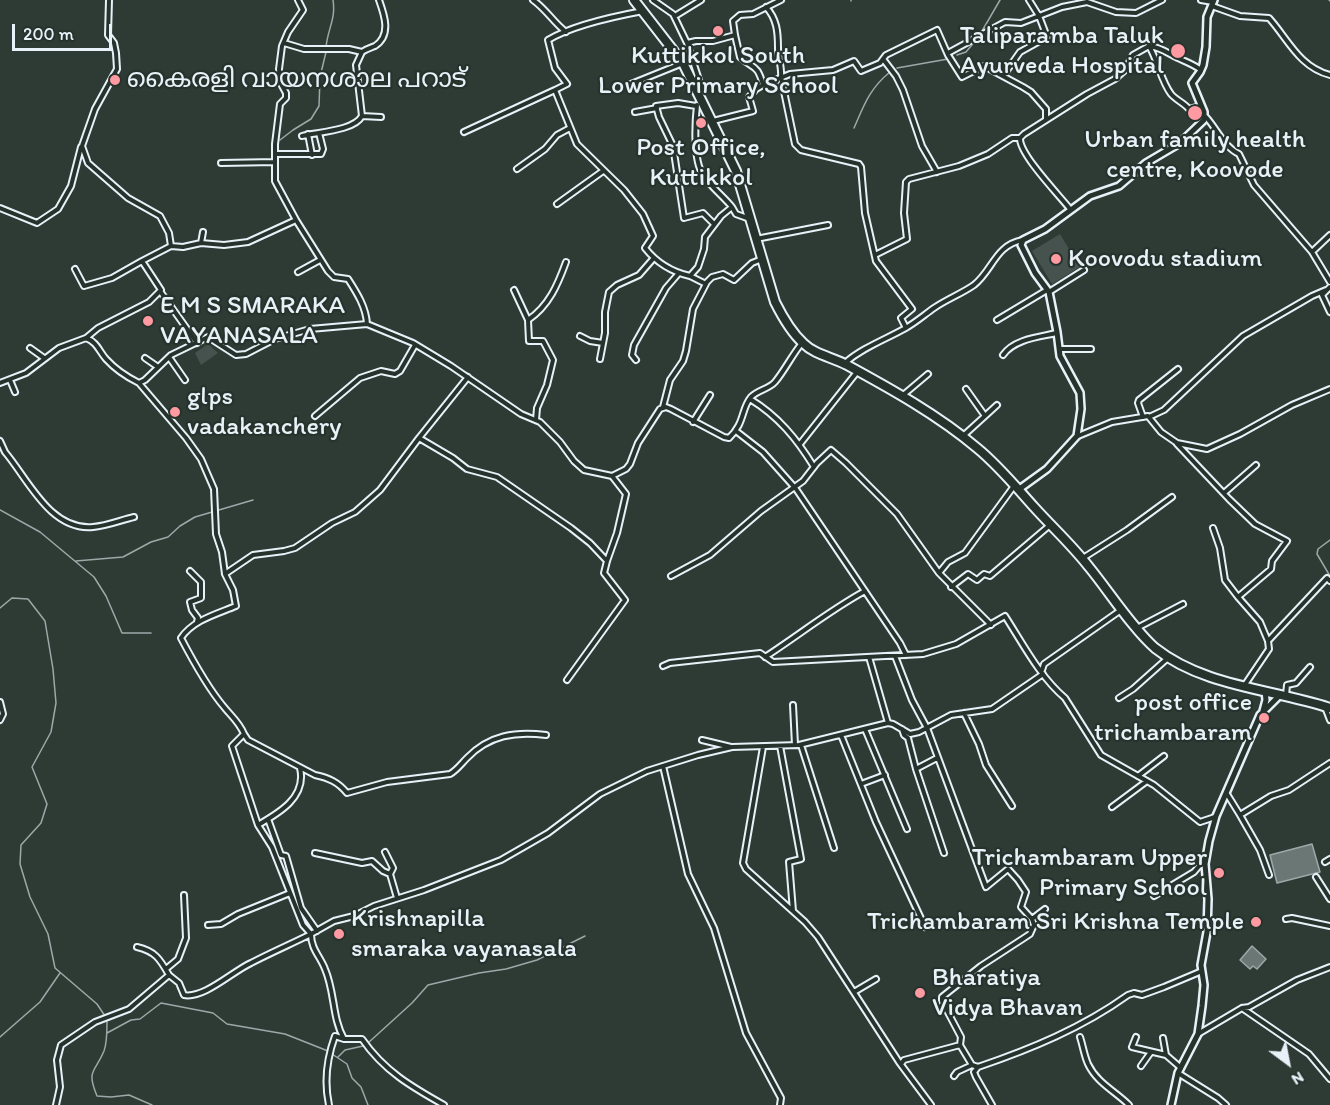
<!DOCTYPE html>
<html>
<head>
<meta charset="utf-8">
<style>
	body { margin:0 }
	#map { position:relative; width:1330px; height:1105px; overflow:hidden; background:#2e3b35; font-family:Itim,sans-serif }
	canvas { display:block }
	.north { position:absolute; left:1258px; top:1033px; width:60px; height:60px; -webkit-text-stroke:4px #26332d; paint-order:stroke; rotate:148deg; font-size:16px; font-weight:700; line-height:24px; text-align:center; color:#e8f1f8 }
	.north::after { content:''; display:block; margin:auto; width:21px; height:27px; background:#e8f1f8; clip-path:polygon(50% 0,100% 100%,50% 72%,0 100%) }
	.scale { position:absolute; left:12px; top:24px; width:100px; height:27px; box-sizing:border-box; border:3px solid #e8f1f8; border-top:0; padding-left:8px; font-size:18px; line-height:21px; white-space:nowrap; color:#e8f1f8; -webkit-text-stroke:4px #26332d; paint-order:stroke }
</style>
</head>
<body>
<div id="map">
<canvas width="1330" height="1105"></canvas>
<div class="north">N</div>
<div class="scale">200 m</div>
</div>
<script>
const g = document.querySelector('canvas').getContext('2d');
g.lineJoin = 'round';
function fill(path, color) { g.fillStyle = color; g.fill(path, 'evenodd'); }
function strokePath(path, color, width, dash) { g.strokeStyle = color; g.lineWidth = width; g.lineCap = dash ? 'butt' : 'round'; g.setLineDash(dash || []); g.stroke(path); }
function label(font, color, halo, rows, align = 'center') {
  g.font = font + ' Itim,"Noto Sans Malayalam",sans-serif'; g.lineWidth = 4.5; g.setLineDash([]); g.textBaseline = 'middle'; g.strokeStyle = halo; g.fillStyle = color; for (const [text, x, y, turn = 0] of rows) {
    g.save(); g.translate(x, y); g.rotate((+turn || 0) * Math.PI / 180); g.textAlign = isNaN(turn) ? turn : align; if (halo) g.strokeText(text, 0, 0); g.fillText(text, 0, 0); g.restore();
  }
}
fill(new Path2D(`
	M1060,234L1080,267L1052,284L1032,251Z
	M208,344L218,353L201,365L195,353Z`), '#45524e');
const water = new Path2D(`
	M1312,844L1320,872L1277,883L1270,855Z
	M1252,946L1266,959L1257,969L1253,966L1250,969L1240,960Z`);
fill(water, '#6b7775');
strokePath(water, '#9da8a9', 1.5);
strokePath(new Path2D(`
	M851,0V1
	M1329,0L1330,1
	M982,31L1000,0
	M326,47C328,28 336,19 333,0
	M957,55L966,52L976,40
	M897,68L948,59
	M854,128C864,105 870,88 890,72
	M280,140L293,130L311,119L319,106L320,77L326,52
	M0,510L40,532L94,577L106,596L122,633H151
	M1330,540L1318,549L1317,554L1330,576
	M76,561L123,557L151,542L168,537L180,526L195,517L253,500
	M0,608L12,598L28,599L45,621L53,669L56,703L51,732L32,767L47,804L41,823L21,845L20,864L30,897L48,934L55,968L97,1004L105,1016
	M107,1022C107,1031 107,1043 104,1051C95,1073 86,1069 97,1096L111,1097L129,1095L152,1105
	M107,1033L131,1020L140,1019L161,1003L213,1013L227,1024L285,1034L328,1051
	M0,1037L40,1002L60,973
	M368,1043L412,1003L428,985L479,973L506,969L537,960L585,936
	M332,1054L347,1064L352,1078L361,1087L368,1105
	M338,1057L345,1050L363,1046`), '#9da8a9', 1.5);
const street = new Path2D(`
	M298,0L303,10L288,32L282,46L279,69L280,82L286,93V98L280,104L275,144V181L296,220L328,271L334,277L348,279C357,293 366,307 367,324
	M533,0C546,9 553,22 566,32
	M653,0L673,14L687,43
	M1029,0L1039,16L1062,7L1087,2L1116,12L1136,13L1162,0
	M1201,0L1213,2
	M1212,6L1240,16L1269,18C1288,39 1299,67 1330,75
	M766,7C777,19 778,32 778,48C778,58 782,67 781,77L795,144L801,150L859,164L861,167L865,213L876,261L912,309L901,318L906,328
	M643,11C616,16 571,26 548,40L555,68L567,84L555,90L577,144L624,190L643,214L653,236L645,248C656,262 672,272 690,276L698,267L704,249L705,237L721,216L732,207L736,214L750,219
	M675,16L701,0
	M735,35L733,21L740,15L753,14L781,0
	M284,43L304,49H349L362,52
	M1150,46C1162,48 1167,53 1178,58C1186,62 1193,64 1201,70
	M948,53L1005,22L1021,23L1039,16L1047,37L1020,52L1003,76
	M883,59L896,76L903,90L922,146L937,172
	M763,85L790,74L833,70L854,61L861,71L880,63L886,55L937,30L948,55L962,77L984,66L1023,87L1031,92L1046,109V119
	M626,86L683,63
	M697,88L700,83L687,43L696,41H713L735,35L740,57C754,70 757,63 763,85L756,89L749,97L753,111L713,121
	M697,105C695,123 693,160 703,175C711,187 723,196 732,207
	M696,106L678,103L656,106L659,117L673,146L684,218L703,213L714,224
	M635,112L657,108
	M362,116L356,65L362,52C366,49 370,48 375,46C392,35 384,14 379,0
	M1205,117H1206C1217,129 1224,147 1239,154L1254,185L1312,252L1330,282
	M464,132L555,90
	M308,134L312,155
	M302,136C317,132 354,131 362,116L381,117
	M275,154H321L323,149L319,133
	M221,163L275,162
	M517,169L545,149L557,135L570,128
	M557,204L603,171
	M0,208L37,223L58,209L71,186L81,147
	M1070,209C1059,195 1019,154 1020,138L1024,134L1087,94L1115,79L1125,70L1133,55L1149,46C1158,61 1161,81 1171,94C1176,100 1184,103 1189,109L1201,106
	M756,239L828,225
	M201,243L203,232
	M171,246L183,247L201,243L224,245L248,242L296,220
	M1312,252L1330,235
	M875,255L907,239L904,213L906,182L909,179L959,166L988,154L1012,138H1020
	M75,269L84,286L112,278L142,261
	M298,272L320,260
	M690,276L706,284
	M1330,287L1322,295L1330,312
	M514,290L528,320L529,341H543L553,360L547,385L537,408L536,420
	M160,291L197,343
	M1049,292L1084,270
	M528,320C549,306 558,284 566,262
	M997,320L1047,290
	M580,336L590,341L603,343
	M86,338C97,342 99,351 106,359C115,369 127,377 139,383L145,380L171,355L208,337L236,355L246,354L275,339L310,329L367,324L413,343L451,366L521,414L540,422L560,442L574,461L584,470L612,476L626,469L630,464L638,443L660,409L666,407L671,409L724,437L729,438C745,423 741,409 751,397C758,390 769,389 775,382C785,370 792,355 802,343
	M30,348L44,358
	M1059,349H1091
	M1003,355C1014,339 1039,337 1057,333
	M169,357L185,380
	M145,358L158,367
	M600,359L605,333V312L609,292L617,285L639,275L653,259
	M636,360L632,355L634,345L666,288L679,273
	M845,363C862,348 884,340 904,329C915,323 924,315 934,308C947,299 961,294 974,285C993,270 995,245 1023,240
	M10,380L15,392
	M0,383L26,373L59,348L86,338L98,328L149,302L161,290L142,261L171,246L169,233L160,216L128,198L88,163L82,146L95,109L117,69L116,53L114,43L108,35L109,0
	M139,383L186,438L201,459L214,489L216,534L222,552L225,574L233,590L236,606C217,614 193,620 181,638C193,661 207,687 224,707C232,717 239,722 244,734L232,746L258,825L272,847L303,925L311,934L334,921L354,916L374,906L424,890L501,860L548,833L600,794L647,771L698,755L732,747L799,745L888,723L893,724L910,734L919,732L951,715L992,709L1043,674
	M902,396L928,374
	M750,399C778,416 797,439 814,467
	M663,407L670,380L683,361L686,351L693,309L707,282L712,277L723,274L734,280L752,263L762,259
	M315,416L360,378L381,371L395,374L400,371L415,345
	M985,416L997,405
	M1143,417L1138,403L1139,400L1178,369
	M1149,417L1164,410L1243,336L1312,296L1326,290
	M693,422L710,395
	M736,431L763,452L796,489L900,643L906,655
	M963,436L985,416L966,389
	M1078,436L1112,422L1148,416L1161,432L1177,443L1207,449L1240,434L1292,405L1330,389
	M419,438L453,458L467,469L497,477L571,528L590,543L607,561L604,573L625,600L567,680
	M0,441L5,452C28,479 50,531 93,527C107,526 121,520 134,517
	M800,444L857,372
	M1177,444L1229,499L1255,524L1287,541L1272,561L1271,569L1238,597L1260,622L1268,641
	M1224,493L1256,465
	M1213,528L1220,548L1225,580L1238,597
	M1083,558L1127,530L1172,497
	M607,561L617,533L626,494L612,476
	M190,571L201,582V598L190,602L192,610L198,618L197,622
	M225,574L253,555L284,551L295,548L332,523L355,512L380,490L419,438L468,377
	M671,576L710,555L761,511L803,481L817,463L831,450L846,463L897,514L939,573
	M951,587L968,574L977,580L984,574L990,576L1050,525
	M991,625L939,573L948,562L965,553L1014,486
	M1137,628L1183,604
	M895,656L912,700L927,728L986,887L1008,869L1018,880L1026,892L1021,907L1032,919L1034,925L1030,934L1024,938L981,966L942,997V1001L961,1037L960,1045
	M765,657C799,635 830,610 865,591
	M869,657L888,723
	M663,666L670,663L760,653L773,662L923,654L956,644L1005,616C1023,644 1040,677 1065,698L1101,755L1154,785L1200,822L1215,817
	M1042,670L1044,664L1121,610
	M1244,686L1269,649L1268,641L1327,578L1330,581
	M1286,695L1287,685L1296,683L1310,667
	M1119,698L1133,689L1169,657
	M0,702L3,714L0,720
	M793,705L795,745
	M1325,707L1330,720
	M964,713L979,744L986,765L1012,806
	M865,729L907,829
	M902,729L904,735L908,738L916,769L937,758
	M244,734L248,740L315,775C329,778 338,782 347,793L387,782L450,774C457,770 461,764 467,758C489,735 516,731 546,735
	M841,735L876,822L925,927
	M702,740L731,747
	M801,745L834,848
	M780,746L801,859L789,862L793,911
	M763,747L743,863L746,869L805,922L818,937L899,1062L931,1105
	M663,766L688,874L714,928L746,1033L781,1098L780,1105
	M916,769L944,853
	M1138,776L1164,756
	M861,784L885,775
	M1227,794L1240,815L1271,796L1289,790L1330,763
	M1112,807L1147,781
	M1240,815L1260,850L1269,875
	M268,819L281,855L286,856L301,908L317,931
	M258,825C279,813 307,797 300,768
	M385,852L393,868L390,874L397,898
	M315,853L362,863L372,861L383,871L390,874
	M1325,862L1330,859
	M1316,877L1330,899
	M1154,896L1194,872L1206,858
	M1032,919L1045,909
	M1286,919L1292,918L1330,926
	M208,925L221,924L238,914L290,893
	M137,947C155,951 160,959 169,975
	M166,969L178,959L186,938L184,895
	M854,992L876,979
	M1242,1008L1309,1054L1330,1079
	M1198,1034L1242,1008L1249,1007L1297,980L1330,967
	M1080,1037C1083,1046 1084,1055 1088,1064C1097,1083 1115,1091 1129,1105
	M1136,1037L1132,1047L1166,1055L1181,1068
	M1163,1038L1166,1055
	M901,1064L904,1060L960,1045L972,1065L957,1072L954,1076
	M972,1065L978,1067C1031,1049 1082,1028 1128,995L1134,993L1142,995L1164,987L1202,971
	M1141,1066L1151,1052
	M978,1067L974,1072L976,1077L992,1105
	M1178,1073L1218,1098L1226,1105
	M56,1105L60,1087L57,1060L61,1045L95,1022L129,1009L169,975L179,983L184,995C204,999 233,971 251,963C270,953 291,944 311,934C311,949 320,956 325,969C335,992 332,1018 344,1039H362C384,1071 412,1087 444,1105
	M329,1105C324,1082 327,1058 335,1036L344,1039`);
const secondary = new Path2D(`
	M1018,490L1047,469L1077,436L1081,409L1080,393L1060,356L1057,332L1049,292L1035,273L1021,245L1023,240L1045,229L1090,196L1119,186L1146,163L1180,143L1204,120V112L1192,83L1200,72L1203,65L1206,47L1207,17L1214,0
	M1263,711L1266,700L1265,691
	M1171,1105L1178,1073L1198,1034L1202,1006L1204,985L1201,965L1207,932L1208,899L1205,864L1209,841L1216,816L1260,715L1280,695`);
const highway = new Path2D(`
	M634,0L683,63L736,171L775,302C782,316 791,332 803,343C815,355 832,357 847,365C891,389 938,415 977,448C998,465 1016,487 1034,507C1052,527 1072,545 1089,567C1108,590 1133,629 1155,648C1204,687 1273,689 1330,708`);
strokePath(street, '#e8f1f8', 8);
strokePath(secondary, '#e8f1f8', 10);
strokePath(highway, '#e8f1f8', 12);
strokePath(street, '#26332d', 4);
strokePath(secondary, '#26332d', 5);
strokePath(highway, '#26332d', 8);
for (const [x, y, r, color] of [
	[718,31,6,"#ff9aa2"],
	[1178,51,8,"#ff9aa2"],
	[115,80,6,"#ff9aa2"],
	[1195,113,8,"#ff9aa2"],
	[701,123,6,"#ff9aa2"],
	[1056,259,6,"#ff9aa2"],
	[148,321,6,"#ff9aa2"],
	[175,412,6,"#ff9aa2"],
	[1264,718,6,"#ff9aa2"],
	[1219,873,6,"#ff9aa2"],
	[1256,922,6,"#ff9aa2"],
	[339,934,6,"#ff9aa2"],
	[920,993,6,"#ff9aa2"]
]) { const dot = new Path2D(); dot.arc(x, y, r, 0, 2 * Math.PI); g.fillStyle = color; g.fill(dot); strokePath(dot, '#26332d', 2); }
label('26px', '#e8f1f8', '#26332d', [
	["Taliparamba Taluk",1164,36,"right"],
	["Ayurveda Hospital",1164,66,"right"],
	["Kuttikkol South",718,56,"center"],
	["Lower Primary School",718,86,"center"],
	["കൈരളി വായനശാല പറാട്",127,80],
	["Urban family health",1195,140,"center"],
	["centre, Koovode",1195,170,"center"],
	["Post Office,",701,148,"center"],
	["Kuttikkol",701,178,"center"],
	["Koovodu stadium",1068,259],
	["E M S SMARAKA",160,306],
	["VAYANASALA",160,336],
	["glps",187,397],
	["vadakanchery",187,427],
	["post office",1252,703,"right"],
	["trichambaram",1252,733,"right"],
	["Trichambaram Upper",1207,858,"right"],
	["Primary School",1207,888,"right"],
	["Krishnapilla",351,919],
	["smaraka vayanasala",351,949],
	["Trichambaram Sri Krishna Temple",1244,922,"right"],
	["Bharatiya",932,978],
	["Vidya Bhavan",932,1008]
], 'left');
</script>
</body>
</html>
